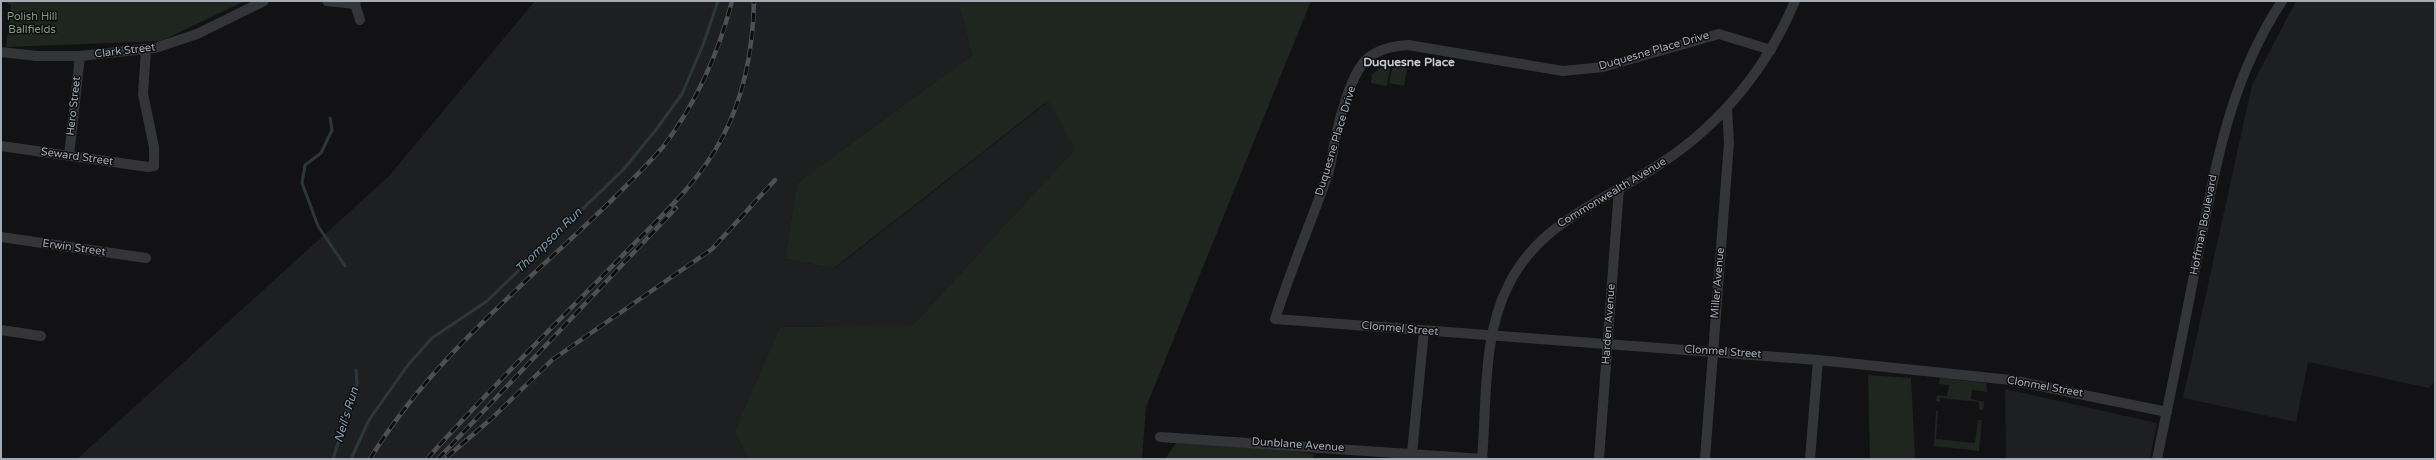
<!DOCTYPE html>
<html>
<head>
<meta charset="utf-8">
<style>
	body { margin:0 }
	#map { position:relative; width:2436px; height:460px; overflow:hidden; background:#121214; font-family:"Varela Round",sans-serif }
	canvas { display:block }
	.frame { position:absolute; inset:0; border:2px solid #a4abb3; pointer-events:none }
</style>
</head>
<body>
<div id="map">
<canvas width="2436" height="460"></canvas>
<div class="frame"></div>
</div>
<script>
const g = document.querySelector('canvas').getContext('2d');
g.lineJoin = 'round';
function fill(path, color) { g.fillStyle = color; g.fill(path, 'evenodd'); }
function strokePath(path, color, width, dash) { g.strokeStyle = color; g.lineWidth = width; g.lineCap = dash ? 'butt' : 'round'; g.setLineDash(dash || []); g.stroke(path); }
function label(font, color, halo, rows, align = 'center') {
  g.font = font + ' "Varela Round",sans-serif'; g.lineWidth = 3; g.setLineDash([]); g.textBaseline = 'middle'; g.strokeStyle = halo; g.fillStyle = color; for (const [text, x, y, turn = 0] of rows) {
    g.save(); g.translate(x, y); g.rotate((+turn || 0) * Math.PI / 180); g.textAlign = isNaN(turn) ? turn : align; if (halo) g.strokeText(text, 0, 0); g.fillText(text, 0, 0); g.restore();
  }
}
fill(new Path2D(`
	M535,1H958L972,55L797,183L785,259L835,268L1049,101L1075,149L913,325L780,327L734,431L749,459H77L389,176Z
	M2296,1H2435V381L2429,388L2308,362L2296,422L2183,398L2252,85Z
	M2005,389L2157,423L2150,459H2006Z`), '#1e1f20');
fill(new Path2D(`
	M1,1H245L161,41L6,47L11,5Z
	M958,1H1311L1146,407L1142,459H749L734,431L780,327L913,325L1075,149L1048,101L834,268L785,259L797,183L972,55Z
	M1393,65L1407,68L1404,86L1389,83Z
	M1382,67L1390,68L1387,86L1371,83L1372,74Z
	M1868,375L1911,378L1915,459H1870Z
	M1940,378L1986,383L1987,392L1972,390L1971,399L1984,402L1983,410H1979V402L1940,398V402L1936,401L1937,395L1947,396L1949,385L1939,384Z
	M1936,411H1938L1936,439L1975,443L1978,420H1982L1979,451L1934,446Z
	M1176,443L1255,447L1314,454L1313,459H1165Z`), '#1f261f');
strokePath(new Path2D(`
	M330,118L332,130L321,153L305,165L302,183L318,226L345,266
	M333,459L357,383L356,370
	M351,459L369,420L408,365L432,338L487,301L623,170L655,131L682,94L703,45L718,1`), '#2c373c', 3);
strokePath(new Path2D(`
	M327,1L355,4
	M356,1L355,4L360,20
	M1771,50L1719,34L1603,67L1563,71L1408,45C1393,46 1377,49 1366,60C1352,73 1340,116 1336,135C1333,148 1332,161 1328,174C1311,222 1291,269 1275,319L1818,360L2011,380L2167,412
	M1,52L37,56H80L155,48L197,34L264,1
	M1,146L148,167L154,166V147L143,94L146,50
	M69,156L80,56
	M1,237L146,258
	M1,330L41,336
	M1160,437L1483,459
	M1412,453L1424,331
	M1482,459C1487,402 1482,336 1509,284C1541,220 1607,200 1663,162C1722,123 1768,66 1795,1
	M1599,459L1619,188
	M1705,459L1729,142L1727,108
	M1810,459L1818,360
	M2157,459C2171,391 2185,323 2198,254C2217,162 2229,82 2282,1`), '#333538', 10);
const rail = new Path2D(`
	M447,457L491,419L552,360L712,249L775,180
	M370,459C444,337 569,252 663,147C697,102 718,55 732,1
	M427,459C489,389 556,324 621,257C657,220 698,184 722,138C745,95 753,49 754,1
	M438,459L676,208`);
strokePath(rail, '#4c4f53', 4.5);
strokePath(rail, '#0d0d0f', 3, [9]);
label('11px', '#7f9e7c', '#0d0d0f', [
	["Polish Hill",32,17],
	["Ballfields",32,30]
]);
label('11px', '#a4abb3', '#0d0d0f', [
	["Clark Street",125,51,-7],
	["Duquesne Place Drive",1654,51,-16],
	["Hero Street",74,106,-84],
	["Duquesne Place Drive",1336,141,-73],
	["Seward Street",77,157,8],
	["Commonwealth Avenue",1612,193,-31],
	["Hoffman Boulevard",2204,225,-79],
	["Erwin Street",74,248,8],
	["Miller Avenue",1718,283,-85],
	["Harden Avenue",1609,324,-86],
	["Clonmel Street",1400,329,5],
	["Clonmel Street",1723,352,4],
	["Clonmel Street",2045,387,10],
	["Dunblane Avenue",1298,445,4]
]);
label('bold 12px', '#c5cad0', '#0d0d0f', [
	["Duquesne Place",1409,63]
]);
label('italic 12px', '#7c9fae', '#0d0d0f', [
	["Thompson Run",549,241,-44],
	["Neil's Run",347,415,-73]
]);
</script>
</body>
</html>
